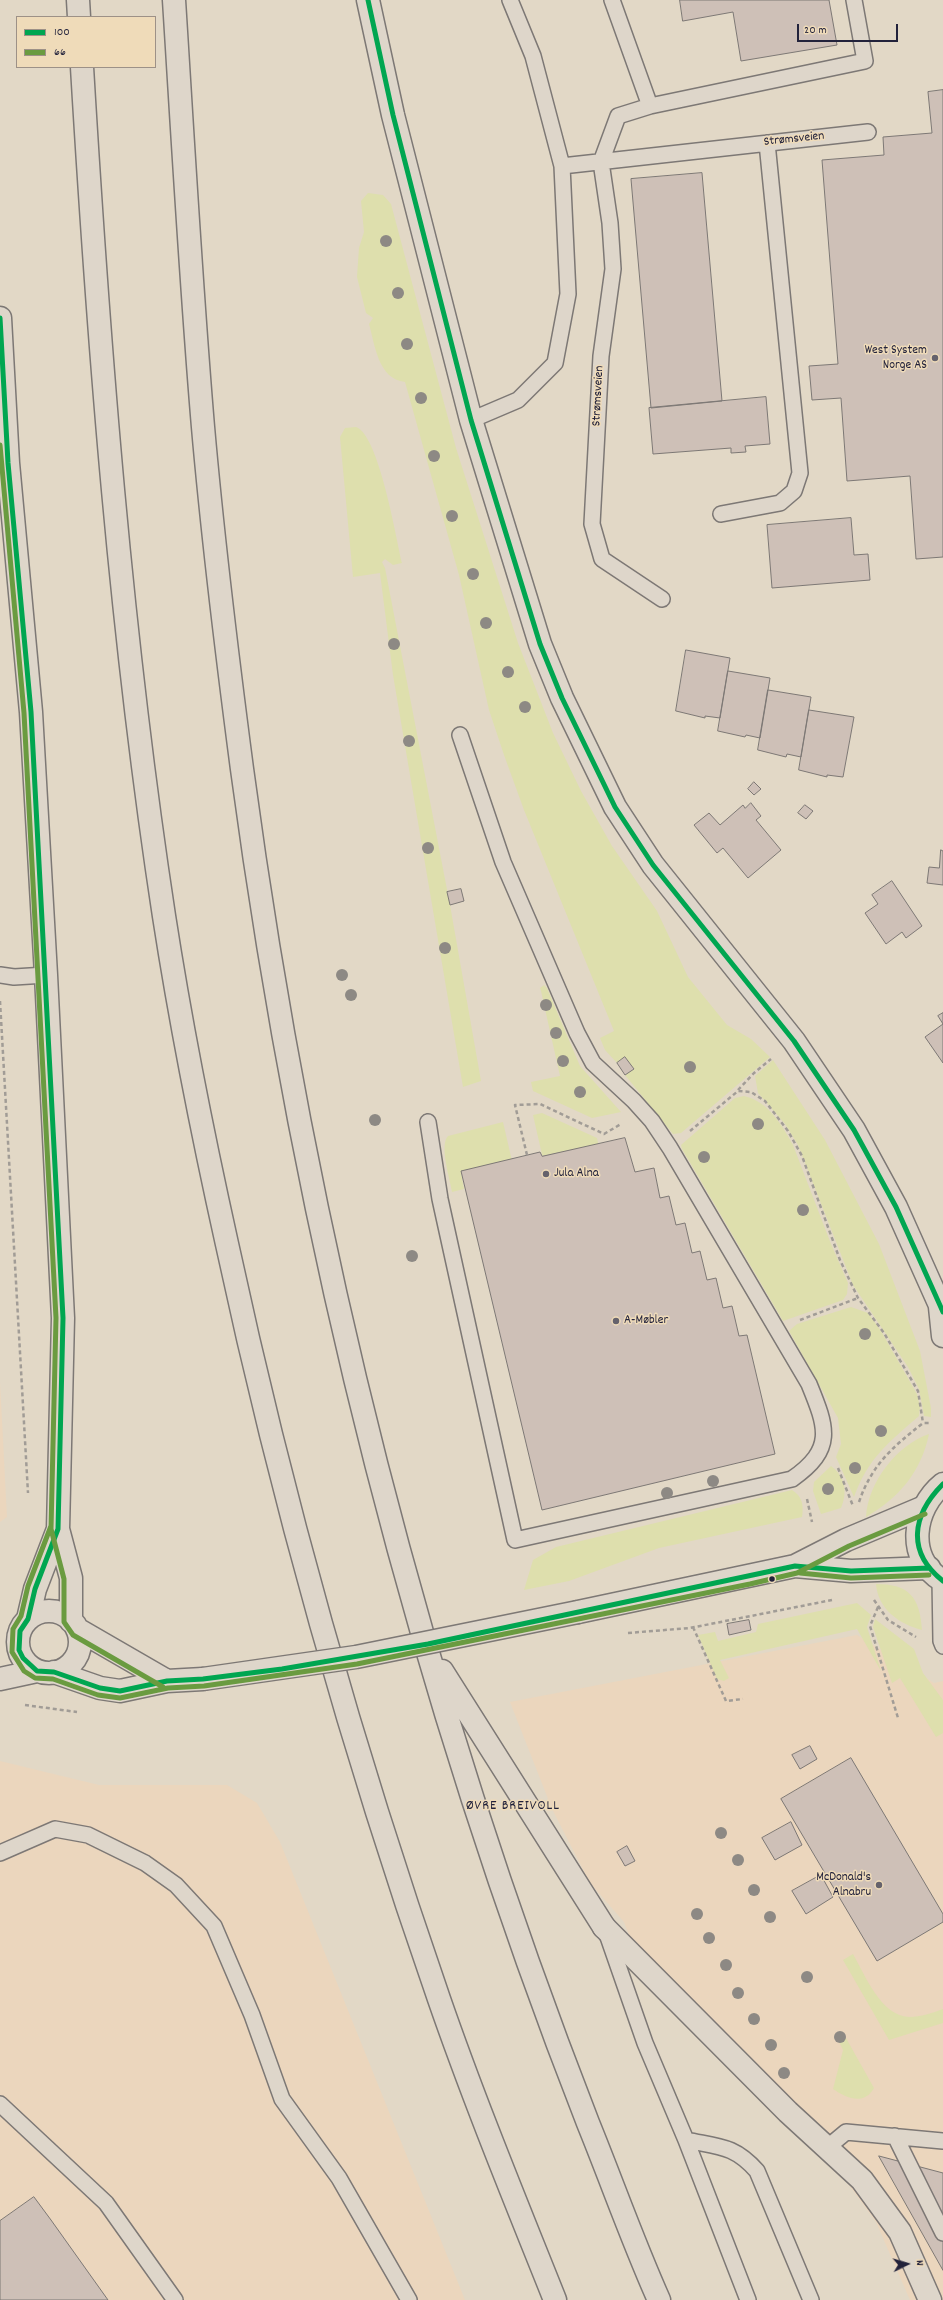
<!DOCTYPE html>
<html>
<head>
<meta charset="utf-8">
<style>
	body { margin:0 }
	#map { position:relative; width:943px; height:2300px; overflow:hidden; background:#e2d8c6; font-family:Dekko,sans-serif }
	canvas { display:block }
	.legend { position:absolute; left:16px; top:16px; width:140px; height:52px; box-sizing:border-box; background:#efdbb9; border:1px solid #9d9187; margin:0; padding:5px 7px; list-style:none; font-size:12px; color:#22223b }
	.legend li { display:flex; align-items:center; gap:8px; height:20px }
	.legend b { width:20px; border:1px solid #9d9187 }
	.north { position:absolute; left:887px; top:2244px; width:40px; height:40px; -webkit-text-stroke:3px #efdbb9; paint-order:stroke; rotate:85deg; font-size:11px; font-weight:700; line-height:16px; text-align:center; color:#22223b }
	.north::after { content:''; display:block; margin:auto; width:14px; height:18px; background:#22223b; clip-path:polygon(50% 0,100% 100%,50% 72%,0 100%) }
	.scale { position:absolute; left:797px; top:24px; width:101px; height:18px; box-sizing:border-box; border:2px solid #22223b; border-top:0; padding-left:5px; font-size:12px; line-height:14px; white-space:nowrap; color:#22223b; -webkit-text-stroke:3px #efdbb9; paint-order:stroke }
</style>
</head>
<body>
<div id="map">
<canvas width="943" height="2300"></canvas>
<ul class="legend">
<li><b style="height:5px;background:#00a651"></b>100</li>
<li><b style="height:5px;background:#6a9b40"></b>66</li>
</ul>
<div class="north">N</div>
<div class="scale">20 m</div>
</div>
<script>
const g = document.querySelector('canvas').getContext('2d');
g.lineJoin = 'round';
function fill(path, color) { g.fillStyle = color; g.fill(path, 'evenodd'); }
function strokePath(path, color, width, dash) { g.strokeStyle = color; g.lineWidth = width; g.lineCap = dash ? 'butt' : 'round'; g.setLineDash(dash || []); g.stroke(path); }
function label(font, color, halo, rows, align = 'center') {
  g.font = font + ' Dekko,sans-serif'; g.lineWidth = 3; g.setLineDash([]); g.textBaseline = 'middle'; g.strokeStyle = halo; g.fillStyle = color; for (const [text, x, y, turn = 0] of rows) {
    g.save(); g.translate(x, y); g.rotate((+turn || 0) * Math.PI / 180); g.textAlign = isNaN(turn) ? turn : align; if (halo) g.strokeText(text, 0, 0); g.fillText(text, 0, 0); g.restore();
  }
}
fill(new Path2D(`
	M0,1382L7,1517L0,1522Z
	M857,1635L934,1683L943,1681V2300H910L876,2222L844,2178L793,2133L647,1982L624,1922L590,1883L552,1809L510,1702Z
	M0,1761L99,1785H227L257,1803L280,1842L465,2300H0Z`), '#ebd6bd');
fill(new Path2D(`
	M368,193L383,195L391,204L456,448L518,643L553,733L581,791L612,846L657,911L688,977L727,1025L751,1039L770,1057L681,1133L673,1134L625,1075L634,1069L625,1057L617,1063L605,1050L600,1038L614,1031L524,810L504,755L489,710L459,575L405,382C378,379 375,345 369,324L373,318L366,313L357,277L359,248L364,232L361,201Z
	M356,427C379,435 396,538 402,563L393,565L385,559L382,562L385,568L450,905L481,1081L463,1087L393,675L380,573L353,577L340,437L345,428Z
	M544,985L547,988L580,1066L621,1112L592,1118L533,1091L531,1082L560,1076L541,991L540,988Z
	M773,1060L825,1140L879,1244L920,1351L931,1408V1417L924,1416L919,1389L908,1367L853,1285L798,1145L785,1124L758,1093L755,1076Z
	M744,1096C768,1101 782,1125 793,1145L831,1244L848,1283L847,1294L843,1300L783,1321L682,1149L681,1145L735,1098Z
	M542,1113L597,1138L599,1147L543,1159L533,1115Z
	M503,1122L512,1161L461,1173L464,1189L452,1192C450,1179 439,1145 448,1136Z
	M851,1307L868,1313L881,1331L917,1394L920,1407L919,1416C889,1442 868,1458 854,1497L836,1457L841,1444L838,1418L789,1331L797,1324Z
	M929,1434C921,1472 899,1498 866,1517C868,1482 897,1445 929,1434Z
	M831,1466C845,1476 848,1492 841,1508L821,1514L813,1491L814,1482Z
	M792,1490C802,1496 804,1505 802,1517L659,1548L569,1581L524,1590L533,1560L556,1547Z
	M876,1584C909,1584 920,1597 922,1630C899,1624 878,1609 876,1584Z
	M857,1603L871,1615L867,1627L881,1671L857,1629L720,1660L729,1678L724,1681L717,1679L698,1635L715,1632L718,1641L756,1632L758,1624Z
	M875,1619L914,1649L923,1673L943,1700V1733L936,1737L900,1678L892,1683L873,1627Z
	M853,1954C865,1975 881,2016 909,2017C921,2017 932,2013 943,2009V2023L889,2040L843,1960Z
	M846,2038L874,2088C864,2106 846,2098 833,2089L843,2050L839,2042Z`), '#dedfad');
const building = new Path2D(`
	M680,0H829L837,45L741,61L733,12L683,21Z
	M943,90V557L916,559L910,476L847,481L841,398L812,400L809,366L838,364L822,160L884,155L883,137L932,133L928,92Z
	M702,173L722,401L651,408L631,179Z
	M766,397L770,444L745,446L746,452L731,453V448L653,454L649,408Z
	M851,518L854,555L868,554L870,580L772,588L767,525Z
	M686,650L730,658L720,718L705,716V718L676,711Z
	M728,671L770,678L760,738L746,735L745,737L718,731Z
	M768,690L811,697L801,757L787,754L786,757L758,750Z
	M809,710L854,717L843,777L827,775V777L799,770Z
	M754,782L761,789L754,795L748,789Z
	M751,803L761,816L756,820L781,850L748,878L723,848L717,853L694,825L709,813L720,825L743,805L745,808Z
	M805,805L813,811L806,819L798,813Z
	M941,850L943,851V885L927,883L929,867L939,868Z
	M892,881L922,926L906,938L902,932L886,944L865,913L878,904L872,895Z
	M461,889L464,901L450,905L447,892Z
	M943,1013V1063L925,1037L943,1024L938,1016Z
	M625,1057L634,1069L625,1075L617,1063Z
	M625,1138L635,1172L654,1168L660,1198L669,1196L676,1225L685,1223L692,1253L700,1251L707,1280L716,1278L723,1308L732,1306L739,1336L747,1335L775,1454L542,1510L461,1171L540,1152L542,1156Z
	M749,1620L751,1630L729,1635L727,1624Z
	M810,1746L817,1759L800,1769L792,1755Z
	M851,1758L943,1914V1922L877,1961L781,1799Z
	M791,1822L802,1845L775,1860L762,1838Z
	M627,1846L635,1861L625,1866L617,1852Z
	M821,1875L833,1897L806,1914L792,1891Z
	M879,2156L943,2173V2270Z
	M34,2197L51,2220L108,2300H0V2221Z`);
fill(building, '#cec0b7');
strokePath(building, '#7d7875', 1);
const service = new Path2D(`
	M612,0L650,106L618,116L601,162L610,223L613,269L601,356L592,524L602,559L662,599
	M650,106L865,61L854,0
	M562,166L868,132
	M471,420L518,400L555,363L568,294L562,166L533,56L510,0
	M721,514L780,503L794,491L800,473L767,143
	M0,975L14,977L46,975
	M428,1122L440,1199L515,1540L792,1479C835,1449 827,1428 809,1384L670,1148L652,1121L634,1101L593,1063L577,1033L503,862L460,735
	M940,1579L941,1641L943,1646
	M0,1853L55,1829L88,1835L145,1863L176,1885L214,1926L252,2015L282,2099L339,2178L409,2300
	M607,1934L645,2043L686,2140L748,2300
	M0,2104L106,2203L175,2300
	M895,2136L943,2233
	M686,2140C719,2147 734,2145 757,2171L811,2300
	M828,2147L846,2132L943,2141`);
const minor = new Path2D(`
	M604,1927L788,2112L862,2180L900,2232L930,2300`);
const tertiary = new Path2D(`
	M0,318L8,463L31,712L46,975L63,1318L58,1529L71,1578V1621
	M795,1566L851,1571L929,1568
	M18 1642a31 31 0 1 1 62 0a31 31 0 1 1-62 0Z
	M578,1612L795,1566L846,1540L922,1508
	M28,1619L35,1589L58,1529
	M77,1629L167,1681
	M54,1672L100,1688L120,1691L167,1681L203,1679
	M0,1679L37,1671`);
const secondary = new Path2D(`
	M368,0L393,115L471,420L540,644L562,698L615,807L653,865L794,1041L854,1130L896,1207L943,1312
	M940,1307L943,1336
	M943,1484C913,1508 905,1559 943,1581`);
const motorway = new Path2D(`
	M78,0L79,17
	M174,0C183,142 191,285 203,427C213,541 227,655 242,769C304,1232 418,1688 588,2123C612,2182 633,2242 659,2300
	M82,67C99,351 121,635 164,916C181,1026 203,1136 227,1244C282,1500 353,1752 439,1999C474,2100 515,2200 555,2300
	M442,1671L604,1927`);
strokePath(service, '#7d7875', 18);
strokePath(minor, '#7d7875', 25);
strokePath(tertiary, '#7d7875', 25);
strokePath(secondary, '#7d7875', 25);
strokePath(motorway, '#7d7875', 25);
strokePath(new Path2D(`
	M0,1001L28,1493
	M738,1090L754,1073L771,1059
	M690,1131L738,1091L751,1092L765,1101L788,1131L802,1156L840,1260L858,1298L884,1333L918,1391L923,1423
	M527,1155L515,1105L540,1104L604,1134L621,1124
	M800,1320L858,1298
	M838,1468L853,1506
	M807,1499L812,1522
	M859,1502C872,1464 893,1447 923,1423H931
	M874,1600L888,1620L916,1637
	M878,1607L870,1626L898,1718
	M693,1627L726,1701L743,1699
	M628,1633L690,1628L832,1600
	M25,1705L77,1712`), '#a19c96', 2.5, [4, 3]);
strokePath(service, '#ded6ca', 15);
strokePath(minor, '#ded6ca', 22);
strokePath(tertiary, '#ded6ca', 22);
strokePath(secondary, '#ded6ca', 22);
strokePath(motorway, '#ded6ca', 22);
const tertiaryBridge = new Path2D(`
	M203,1679L356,1657L578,1612`);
strokePath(tertiaryBridge, '#7d7875', 25, []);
strokePath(tertiaryBridge, '#ded6ca', 22);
strokePath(new Path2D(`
	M368,0L393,115L471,420L540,644L562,698L615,807L653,865L794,1041L854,1130L896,1207L943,1312
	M0,318L8,463L31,712L63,1318L58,1529L35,1589L28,1619L20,1631L19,1650L23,1658L37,1671L54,1672L100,1688L120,1691L167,1681L203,1679L282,1669L428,1644L795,1566L851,1571L929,1568
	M943,1484C912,1515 906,1552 943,1581`), '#00a651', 5);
strokePath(new Path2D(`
	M0,445L24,713L56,1318L51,1529L64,1579V1622L73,1635L163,1687
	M51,1526L28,1586L21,1616L13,1629L12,1652L24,1671L35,1678L53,1679L98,1695L120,1698L168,1688L204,1686L357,1664L750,1584L797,1573L849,1546L925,1514
	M800,1573L851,1578L929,1575`), '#6a9b40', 5);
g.fillStyle = '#8d8984';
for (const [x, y] of [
	[386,241],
	[398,293],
	[407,344],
	[421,398],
	[434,456],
	[452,516],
	[473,574],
	[486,623],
	[394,644],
	[508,672],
	[525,707],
	[409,741],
	[428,848],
	[445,948],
	[342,975],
	[351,995],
	[546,1005],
	[556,1033],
	[563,1061],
	[690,1067],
	[580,1092],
	[375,1120],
	[758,1124],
	[704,1157],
	[803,1210],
	[412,1256],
	[865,1334],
	[881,1431],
	[855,1468],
	[713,1481],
	[828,1489],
	[667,1493],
	[721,1833],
	[738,1860],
	[754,1890],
	[697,1914],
	[770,1917],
	[709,1938],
	[726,1965],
	[807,1977],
	[738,1993],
	[754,2019],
	[840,2037],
	[771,2045],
	[784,2073]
]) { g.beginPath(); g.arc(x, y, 6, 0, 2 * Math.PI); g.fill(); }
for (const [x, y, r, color] of [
	[935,358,4,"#65626c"],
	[546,1174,4,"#65626c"],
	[616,1321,4,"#65626c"],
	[772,1579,3.5,"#22223b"],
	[879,1885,4,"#65626c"]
]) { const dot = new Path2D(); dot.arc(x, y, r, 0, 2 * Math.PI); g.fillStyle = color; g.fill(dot); strokePath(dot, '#efdbb9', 1.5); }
label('13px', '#22223b', '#efdbb9', [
	["Strømsveien",794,140,-6],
	["Strømsveien",599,396,-87]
]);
label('13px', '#22223b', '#efdbb9', [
	["West System",927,351],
	["Norge AS",927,366],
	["Jula Alna",554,1174,"left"],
	["A-Møbler",624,1321,"left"],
	["McDonald's",871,1878],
	["Alnabru",871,1893]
], 'right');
g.letterSpacing = '1px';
label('14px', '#22223b', '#efdbb9', [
	["ØVRE BREIVOLL",513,1807]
]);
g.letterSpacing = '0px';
</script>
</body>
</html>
